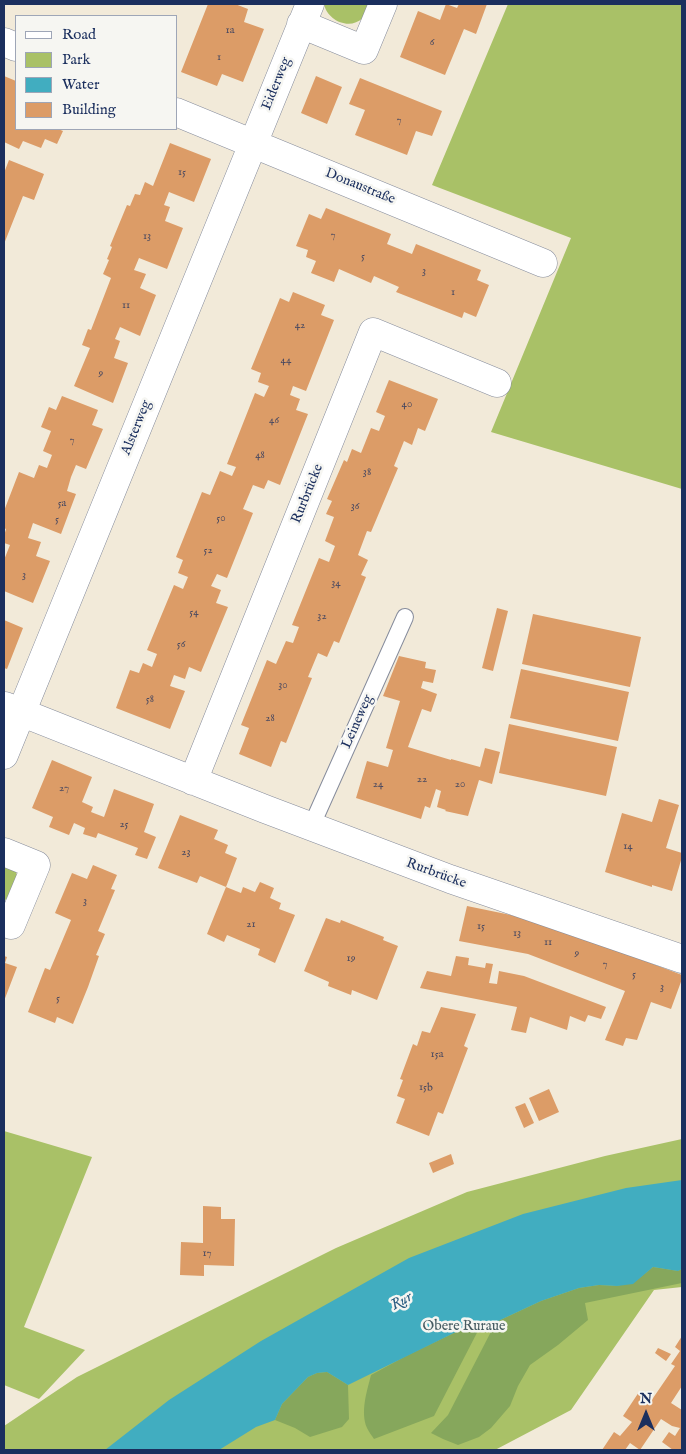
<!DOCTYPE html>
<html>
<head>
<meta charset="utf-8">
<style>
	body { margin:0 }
	#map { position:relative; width:686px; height:1454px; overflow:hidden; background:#f2ead9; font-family:"IM FELL English",serif }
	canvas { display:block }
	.frame { position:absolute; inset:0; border:5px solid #1b2f5e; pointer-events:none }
	.legend { position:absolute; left:15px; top:15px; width:162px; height:115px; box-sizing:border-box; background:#f6f6f2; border:1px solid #9ea6b7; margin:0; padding:6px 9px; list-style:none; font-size:15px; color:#1b2f5e }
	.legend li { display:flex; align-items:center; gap:10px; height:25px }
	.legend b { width:25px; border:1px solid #9ea6b7 }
	.north { position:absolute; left:621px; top:1389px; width:50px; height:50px; -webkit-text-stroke:4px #f6f6f2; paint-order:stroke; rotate:0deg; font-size:14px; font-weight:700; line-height:20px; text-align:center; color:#1b2f5e }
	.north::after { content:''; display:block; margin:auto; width:18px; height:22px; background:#1b2f5e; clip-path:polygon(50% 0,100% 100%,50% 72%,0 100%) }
</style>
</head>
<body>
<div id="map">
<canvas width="686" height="1454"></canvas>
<div class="frame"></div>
<ul class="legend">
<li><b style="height:6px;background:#fff"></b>Road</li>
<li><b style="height:14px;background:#a9c167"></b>Park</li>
<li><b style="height:14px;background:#41adc0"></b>Water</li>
<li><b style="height:14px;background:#dc9c67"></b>Building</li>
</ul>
<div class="north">N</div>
</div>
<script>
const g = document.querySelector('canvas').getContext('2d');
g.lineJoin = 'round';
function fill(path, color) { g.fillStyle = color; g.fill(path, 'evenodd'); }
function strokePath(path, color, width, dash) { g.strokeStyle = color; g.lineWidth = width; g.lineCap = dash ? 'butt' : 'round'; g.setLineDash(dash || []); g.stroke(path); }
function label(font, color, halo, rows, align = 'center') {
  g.font = font + ' "IM FELL English",serif'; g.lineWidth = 5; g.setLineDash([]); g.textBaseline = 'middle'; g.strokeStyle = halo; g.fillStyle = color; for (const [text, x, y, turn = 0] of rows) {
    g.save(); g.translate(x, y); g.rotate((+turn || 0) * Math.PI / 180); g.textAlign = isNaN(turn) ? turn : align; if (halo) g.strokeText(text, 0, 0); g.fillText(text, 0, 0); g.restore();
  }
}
fill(new Path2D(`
	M324,4H371C369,8 366,15 363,18C349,31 327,20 324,4Z
	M508,4H682V489L491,432L571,238L432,185Z
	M4,859C7,862 12,866 15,870C21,881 13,895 4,901Z
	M4,1131L92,1157L24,1327L85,1350L39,1399L4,1385Z
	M682,1139V1287L654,1290L571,1410L495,1450H4V1426L77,1377L336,1248L467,1192L605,1156Z`), '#a9c167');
fill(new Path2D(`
	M653,1267L678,1271L682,1269V1283L585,1303L588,1320L558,1345L530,1365L518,1386L510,1406L491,1428L479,1437L458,1445L443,1439L431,1433L448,1415L496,1322L541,1301L579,1288L599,1285L617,1286L637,1280Z
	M481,1325L434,1416L374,1439C372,1436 369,1432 367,1428C360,1412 367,1391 371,1375L406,1356L458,1331Z
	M327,1372L348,1385L349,1419L342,1427L310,1437L295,1428L275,1420L282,1404L308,1377L317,1373Z`), '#86a75c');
fill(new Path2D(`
	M682,1180V1269L678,1271L653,1267L633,1284L617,1286L599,1285L579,1288L541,1301L496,1322L458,1331L348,1385L327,1372L317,1373L308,1377L282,1404L275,1420L256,1427L219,1450H105L169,1400L261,1341L409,1258L523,1214L626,1188Z`), '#41adc0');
fill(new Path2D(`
	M208,4H235L248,9L244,22L264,29L243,82L222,74L217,86L181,72Z
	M446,4L457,8L459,4H487L476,34L464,29L445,75L400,57L418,11L440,20Z
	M4,76L16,81V129H58L63,131L57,144L45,139L41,148L23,141L19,149L4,142Z
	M316,76L342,87L327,124L301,113Z
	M360,78L442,111L432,136L416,131L407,155L355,135L365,110L349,104Z
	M170,143L211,159L194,202L169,192L164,205L170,207L165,221L183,228L167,269L139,258L134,270L146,274L140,288L156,295L140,336L120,327L115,339L120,341L114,358L128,363L113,403L74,386L90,348L82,345L88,329L91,330L111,278L103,274L109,260L107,259L112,247L110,246L127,205L130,206L135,194L140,195L145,182L153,186Z
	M9,160L44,174L34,200L23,196L4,244V173Z
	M326,208L391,234L387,244L412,254L416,244L481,270L477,280L489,285L476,317L464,312L462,318L396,292L399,287L374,276L371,283L339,269L334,282L311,273L316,261L306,257L308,250L296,246L309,214L321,219Z
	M293,292L325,305L321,315L334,320L306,391L293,386L290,395L300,399L296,410L308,414L280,485L268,480L264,489L253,485L243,509L253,513L227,578L217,574L211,586L221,590L216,603L228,607L201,672L189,667L185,679L174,675L170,686L185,691L170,729L116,708L130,670L139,673L143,663L152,667L157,654L147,650L174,585L183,589L188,577L178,573L183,560L176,557L202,492L210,495L220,471L232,476L236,467L227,464L255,393L264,397L269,386L258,382L261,373L251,369L280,298L289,302Z
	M389,380L438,399L425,431L418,428L412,445L404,441L394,466L398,468L371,532L367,531L358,555L368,560L361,575L366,577L339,643L334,641L327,657L318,653L308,677L312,678L286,743L281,741L271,767L239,754L249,728L241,725L267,660L276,664L286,641L293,643L299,627L292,625L319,558L329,562L335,546L325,541L334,517L326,514L332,501L327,499L344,460L347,462L352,449L361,453L371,428L379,431L385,416L376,412Z
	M62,396L98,410L92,425L103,429L86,469L76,465L71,477L67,491L76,494L61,534L33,523L28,538L41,542L36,556L50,561L33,603L4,591V560L10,545L4,543V536L6,529L4,528V511L19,472L34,478L39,465L47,468L52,455L43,451L51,431L41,427L49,407L56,410Z
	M497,608L508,611L493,671L482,668Z
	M533,614L641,637L630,687L522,664Z
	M4,620L23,628L7,669L4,668Z
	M399,656L426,662L425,668L436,670L433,683L423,681L421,688L437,694L431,712L422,709L408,747L451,760V759L480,767L485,748L500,752L492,784L479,780L468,816L445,811L446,810L437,807L441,791L436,789L430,808L425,806L421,819L356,798L367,761L388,767L393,750L386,748L400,701L383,696Z
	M521,669L629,692L618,741L510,718Z
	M509,724L617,747L606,796L499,773Z
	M52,760L92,777L82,802L93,807L91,812L104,817L114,789L154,804L144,832L156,837L147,859L135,855L138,848L98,833L96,838L83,834L85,828L74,823L69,835L49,827L53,817L32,808Z
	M659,799L679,805L666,848L682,853V857L672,891L652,885V887L605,872L622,813L652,822Z
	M180,815L218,830L214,839L228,845L225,853L237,858L226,887L200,876L197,883L158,868Z
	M93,865L117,875L111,889L115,890L98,931L105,934L96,955L99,956L88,987L73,1024L57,1017L55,1023L28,1012L45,968L50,970L71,920L55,913L72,873L87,879Z
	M260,882L274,888L270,898L281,903L279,909L295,915L275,963L258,955L260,949L227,935L224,942L207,934L226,887L241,893L243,887L255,892Z
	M467,906L540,921L682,975V979L671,1009L651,1002L637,1040L626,1038L623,1046L605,1040L625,991L528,954L459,941Z
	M326,918L340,923L341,920L384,937L383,940L398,946L377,1000L352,990L351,995L328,986L329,982L304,971Z
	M4,956L7,957L5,963L17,967L4,1001Z
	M456,956L469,958L468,965L485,968L486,963L493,964L489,983L497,984L499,971L524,976L606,1007L601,1019L588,1015L585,1022L570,1016L567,1030L530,1017L526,1033L511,1030L517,1007L420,988L427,971L451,976Z
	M441,1007L476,1014L464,1046L468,1048L443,1114L438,1112L429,1136L396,1123L405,1099L397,1096L403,1080L400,1079L413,1044L417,1046L422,1031L430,1033Z
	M549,1089L559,1112L539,1121L529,1098Z
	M525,1103L534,1123L524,1128L515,1107Z
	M451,1154L454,1164L433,1173L429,1163Z
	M203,1206L221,1207V1219H235L234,1266L204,1265V1276L180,1275L181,1242L203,1243Z
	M682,1336V1386L671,1403L682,1410V1450H673L662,1442L669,1432L675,1436L680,1428L672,1426L661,1419L640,1450L630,1443L625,1450H602L614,1432L620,1436L632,1422L623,1416L639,1392L651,1401L675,1366L671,1364L680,1351L675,1347Z
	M658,1348L671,1354L666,1361L655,1353Z`), '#dc9c67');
const service = new Path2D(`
	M311,827L405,617`);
const minor = new Path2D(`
	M301,24L364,50L383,4
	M4,42L16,47
	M176,112L543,263
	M5,706L265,809L450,879L682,959
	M4,755L310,4
	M193,781L373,332L497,383
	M4,852L36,865L11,925L4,922`);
strokePath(service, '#868c9c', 18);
strokePath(minor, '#868c9c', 29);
strokePath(service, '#fff', 16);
strokePath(minor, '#fff', 28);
label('11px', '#4b4a60', null, [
	["1a",230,31],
	["6",432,43],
	["1",219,58],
	["7",399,121],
	["15",182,173],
	["7",333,236],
	["13",147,237],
	["5",363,257],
	["3",424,272],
	["1",453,293],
	["11",126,306],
	["42",300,326],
	["44",286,361],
	["9",101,374],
	["40",407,405],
	["46",274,421],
	["7",72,441],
	["48",260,456],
	["38",367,473],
	["5a",62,504],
	["36",355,507],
	["50",221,519],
	["5",57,520],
	["52",208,551],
	["3",24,576],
	["34",336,584],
	["54",194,613],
	["32",322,617],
	["56",181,645],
	["30",283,686],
	["58",150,700],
	["28",270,719],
	["22",422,780],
	["24",378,785],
	["20",460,785],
	["27",64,789],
	["25",124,825],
	["14",628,847],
	["23",186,853],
	["3",85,902],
	["21",251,925],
	["15",481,927],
	["13",517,934],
	["11",548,943],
	["9",577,954],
	["19",351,959],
	["7",605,965],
	["5",634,975],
	["3",662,988],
	["5",58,999],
	["15a",437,1055],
	["15b",426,1088],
	["17",207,1254]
]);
label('14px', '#1b2f5e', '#f6f6f2', [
	["Eiderweg",277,84,-68],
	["Donaustraße",360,187,22],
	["Alsterweg",137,428,-68],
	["Rurbrücke",308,494,-68],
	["Leineweg",358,722,-66],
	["Rurbrücke",436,874,20]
]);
label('14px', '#465b61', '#f6f6f2', [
	["Obere Ruraue",464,1327]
]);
label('italic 15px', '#285b80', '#f6f6f2', [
	["Rur",402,1302,-30]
]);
</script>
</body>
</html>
